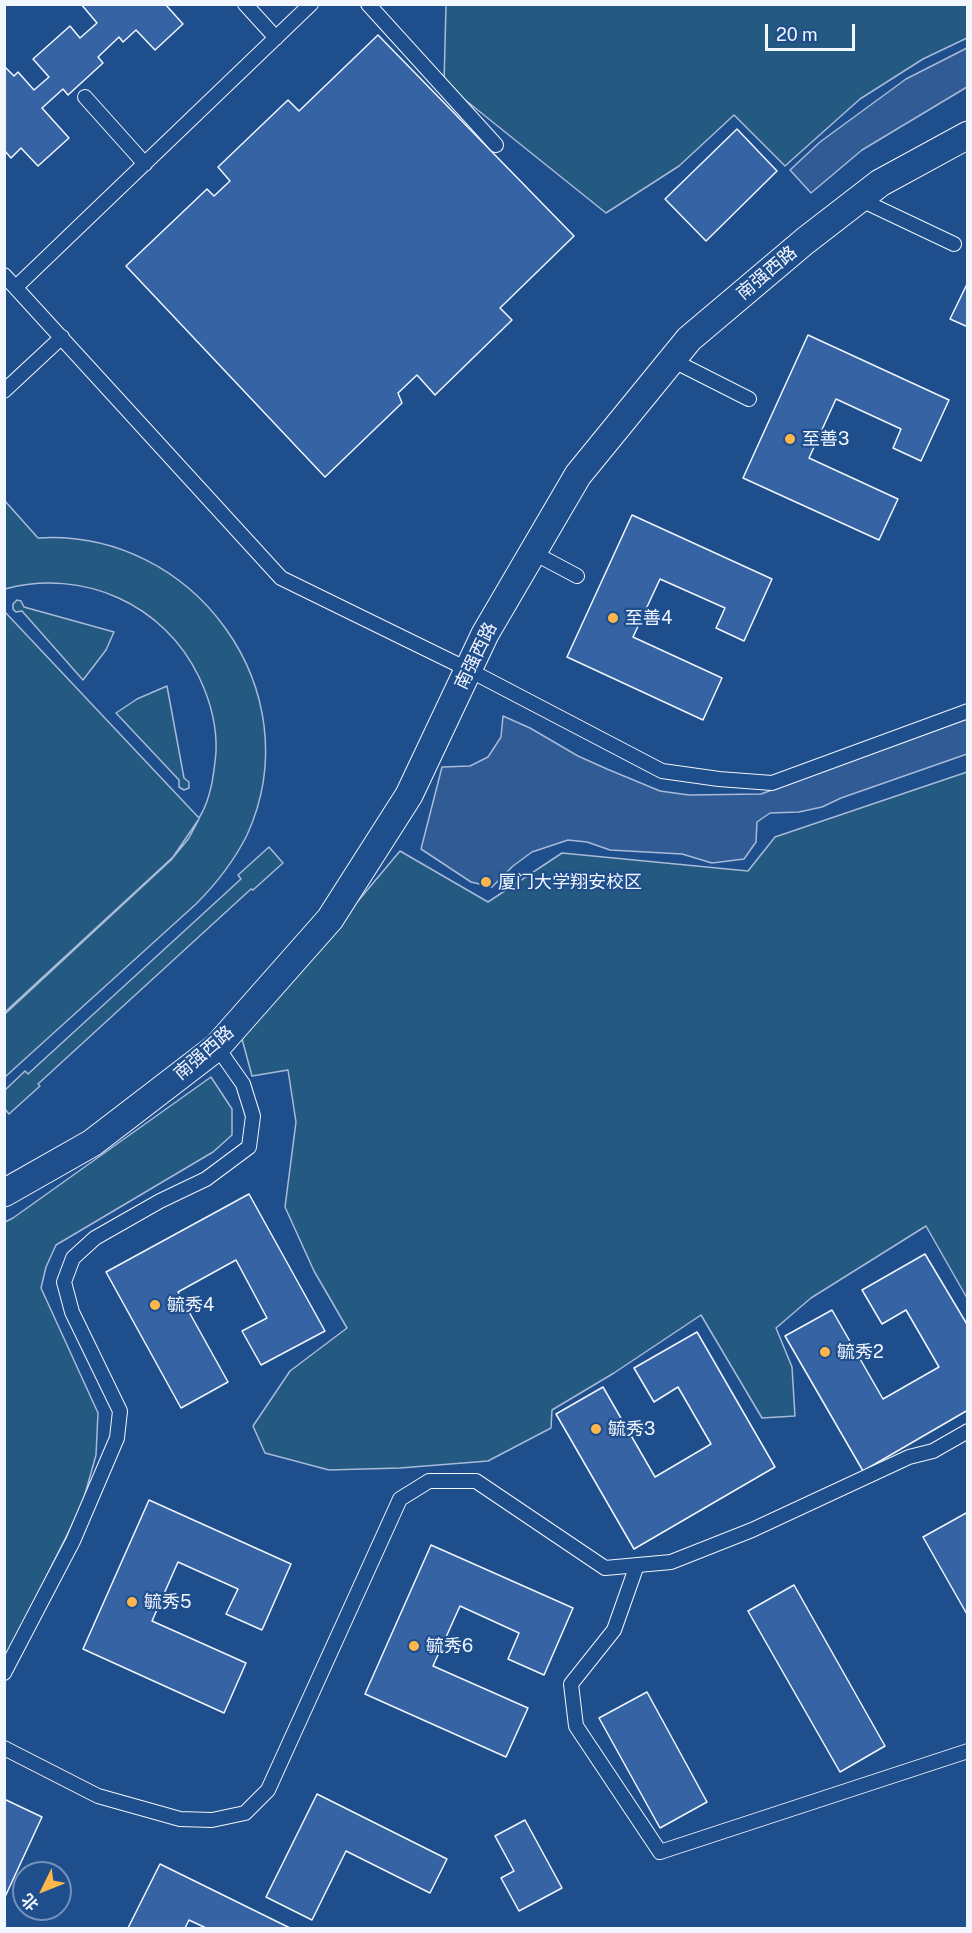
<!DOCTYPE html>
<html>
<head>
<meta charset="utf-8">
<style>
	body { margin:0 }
	#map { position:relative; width:972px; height:1933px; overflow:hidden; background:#1f4e8c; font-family:"Public Sans","Noto Sans SC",sans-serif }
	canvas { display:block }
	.frame { position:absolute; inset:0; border:6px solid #f2f6ff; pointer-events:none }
	.north { position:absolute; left:12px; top:1861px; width:60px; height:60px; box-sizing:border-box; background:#1f4e8c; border:2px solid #7391ba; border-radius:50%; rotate:227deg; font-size:16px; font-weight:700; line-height:24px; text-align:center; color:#f2f6ff }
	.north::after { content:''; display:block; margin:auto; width:21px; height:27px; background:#ffb74d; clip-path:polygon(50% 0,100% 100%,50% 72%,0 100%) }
	.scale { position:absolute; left:765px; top:24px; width:90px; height:27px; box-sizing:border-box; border:3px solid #f2f6ff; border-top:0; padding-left:8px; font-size:18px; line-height:21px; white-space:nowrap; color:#f2f6ff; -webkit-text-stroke:4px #1f4e8c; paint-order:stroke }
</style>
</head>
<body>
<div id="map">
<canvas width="972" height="1933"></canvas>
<div class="frame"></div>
<div class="north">北</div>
<div class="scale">20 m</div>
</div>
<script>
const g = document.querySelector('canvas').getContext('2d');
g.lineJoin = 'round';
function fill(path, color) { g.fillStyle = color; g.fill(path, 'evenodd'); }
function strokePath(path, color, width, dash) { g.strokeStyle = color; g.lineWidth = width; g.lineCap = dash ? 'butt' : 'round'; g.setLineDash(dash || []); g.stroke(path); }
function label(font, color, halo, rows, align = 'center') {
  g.font = font + ' "Public Sans","Noto Sans SC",sans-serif'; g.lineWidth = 4.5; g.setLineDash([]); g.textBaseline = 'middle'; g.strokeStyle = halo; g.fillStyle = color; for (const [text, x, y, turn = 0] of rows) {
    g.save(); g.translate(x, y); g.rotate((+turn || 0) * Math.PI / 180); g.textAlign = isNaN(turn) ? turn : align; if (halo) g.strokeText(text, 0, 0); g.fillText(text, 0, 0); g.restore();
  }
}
const green = new Path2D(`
	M446,5H967V38L923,59L860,99L785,166L734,115L679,166L606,213L444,83Z
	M5,501L38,538C194,528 313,691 247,835C234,861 216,884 196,904L5,1077V1014L171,860L189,838L199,819L173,857L5,1012V612L199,818C211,799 214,774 216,752C217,727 210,700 199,677C164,604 83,568 5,589Z
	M17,600L21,601L24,607L114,632L106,650L83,680L22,611L16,612L13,609V604Z
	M167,686L184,778L189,782V788L184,790L179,787V780L116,713L137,699Z
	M967,772V1298L926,1226L811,1298L776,1328L792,1367L795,1416L762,1418L701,1315L614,1373L552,1410L551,1428L488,1461L400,1468L329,1470L265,1453L253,1426L290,1371L347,1328L314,1271L285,1207L296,1122L288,1070L252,1076L242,1039L400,851L488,902L562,853L748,871L775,837Z
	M269,847L283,863L253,890L251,889L38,1084L40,1086L9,1114L5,1109V1090L25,1071L28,1074L241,879L238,875Z
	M211,1077L232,1109V1135L213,1152L56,1245L46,1267L41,1288L98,1413L96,1455L82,1505L5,1659V1222L13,1218Z`);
fill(green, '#245a82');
strokePath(green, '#a8bbd7', 1.5);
const parking = new Path2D(`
	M967,48V87L862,150L811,193L790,170L820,142L906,79Z
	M503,716L530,728L578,756L607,769L660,791L689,795L761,794L967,719V754L841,798L822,807L799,812L770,813L757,822L756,842L744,859L712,863L682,854L610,850L587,842L568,840L532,852L513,866L492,887L471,882L421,849L442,767L470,766L488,757L501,737Z`);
fill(parking, '#305b95');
strokePath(parking, '#a8bbd7', 1.5);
const building = new Path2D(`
	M81,4H165L183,24L155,50L136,30L123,42L119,37L98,57L103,63L68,95L63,89L42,108L69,138L38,166L21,148L11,158L4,150V66L14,76L18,72L34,90L49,77L33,59L70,26L80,38L97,23Z
	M378,35L574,236L500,308L512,320L435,395L417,375L398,393L402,403L325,477L126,266L207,189L214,196L230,181L218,167L288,100L299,111Z
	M737,129L777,171L706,241L665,199Z
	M968,282V327L950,319Z
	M808,335L949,400L921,461L893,448L901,429L836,399L809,458L898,499L879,540L743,478Z
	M632,515L772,579L744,641L716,628L725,608L660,579L633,637L722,678L703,720L567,657Z
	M249,1194L325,1331L261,1365L242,1331L267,1318L236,1260L178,1292L228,1382L181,1408L106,1272Z
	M925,1254L968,1326V1410L863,1471L785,1336L832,1310L883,1399L939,1367L906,1310L882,1324L862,1290Z
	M697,1332L775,1467L634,1549L556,1414L603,1387L655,1477L711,1444L678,1387L654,1402L634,1368Z
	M149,1500L291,1564L262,1630L226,1614L238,1589L178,1562L152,1621L246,1663L224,1713L83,1649Z
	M968,1512V1616L923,1537Z
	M431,1545L573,1608L544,1675L508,1659L519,1633L460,1606L433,1666L528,1708L506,1757L365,1694Z
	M794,1585L885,1746L840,1772L748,1611Z
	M647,1692L707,1802L660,1828L599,1718Z
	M317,1794L447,1859L430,1893L346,1851L312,1920L266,1897Z
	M4,1799L42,1817L4,1899Z
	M525,1820L562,1888L519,1911L501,1878L514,1871L495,1836Z
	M160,1864L290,1928H206L189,1920L185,1928H128Z`);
fill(building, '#3563a3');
strokePath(building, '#f2f6ff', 1.5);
const lane = new Path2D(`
	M245,4L276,38
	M368,4L496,145
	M85,97L145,164
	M859,199L954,244
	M4,275L281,578L469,670L662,771L719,779L772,783L968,711
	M16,287L311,4
	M672,360L749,399
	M4,391L62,337
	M532,552L577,576
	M637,1565L614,1630L571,1684L576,1726L660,1852L968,1751
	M4,1673L73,1541L117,1438L120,1411L72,1312L64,1282L73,1258L95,1238L160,1201L206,1179L249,1147L253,1116L243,1084L217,1047
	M4,1748L98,1796L180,1819L212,1820L245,1813L268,1790L400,1499L429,1481H476L605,1568L671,1562L752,1530L909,1457L933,1451L968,1431`);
const street = new Path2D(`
	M4,1193L92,1143L217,1047L330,919L409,795L485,634L578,475L689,339L805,241L880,183L968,135`);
strokePath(lane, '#f2f6ff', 16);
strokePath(street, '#f2f6ff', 29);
strokePath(lane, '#1f4e8c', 14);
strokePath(street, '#1f4e8c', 27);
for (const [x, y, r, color] of [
	[790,439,6,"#ffb74d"],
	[613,618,6,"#ffb74d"],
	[486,882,6,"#ffb74d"],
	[155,1305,6,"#ffb74d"],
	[825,1352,6,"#ffb74d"],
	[596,1429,6,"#ffb74d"],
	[132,1602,6,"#ffb74d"],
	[414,1646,6,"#ffb74d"]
]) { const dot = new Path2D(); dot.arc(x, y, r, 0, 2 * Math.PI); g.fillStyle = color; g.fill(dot); strokePath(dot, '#1f4e8c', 2); }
label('18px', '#f2f6ff', '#1f4e8c', [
	["南强西路",767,273,-40],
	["南强西路",476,656,-64],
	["南强西路",204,1053,-41]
]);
label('18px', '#f2f6ff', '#1f4e8c', [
	["至善3",802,439],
	["至善4",625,618],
	["厦门大学翔安校区",498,882],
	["毓秀4",167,1305],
	["毓秀2",837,1352],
	["毓秀3",608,1429],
	["毓秀5",144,1602],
	["毓秀6",426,1646]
], 'left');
</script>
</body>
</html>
